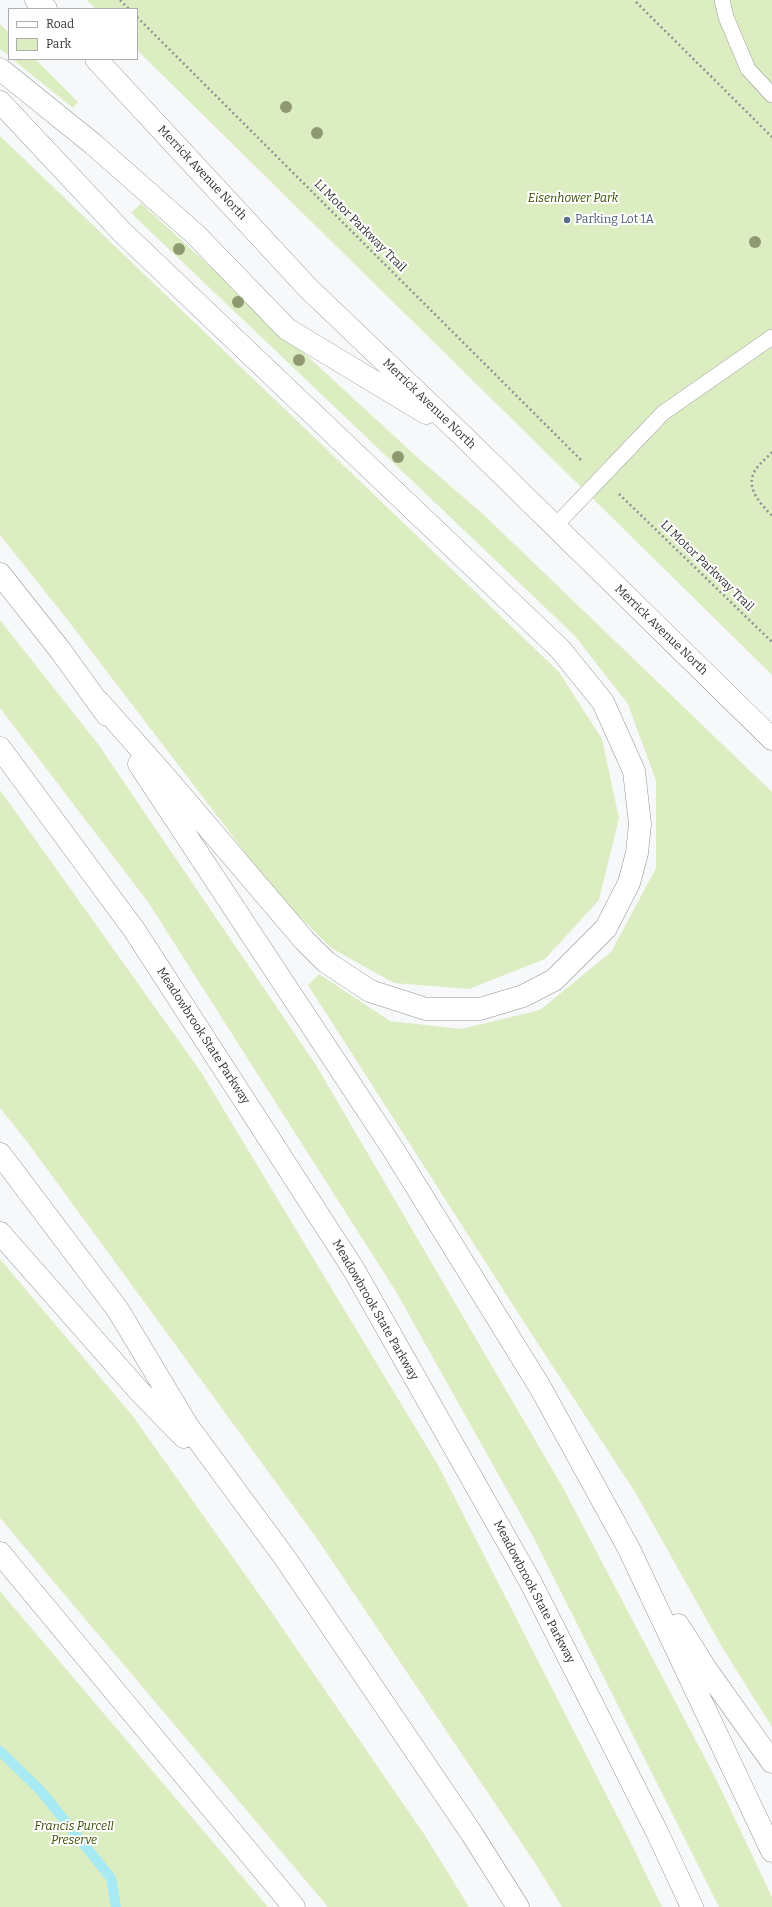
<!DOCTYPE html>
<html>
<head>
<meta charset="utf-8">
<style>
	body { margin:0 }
	#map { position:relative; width:772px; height:1907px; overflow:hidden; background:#f7f8fa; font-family:Bitter,serif }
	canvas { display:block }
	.legend { position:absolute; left:8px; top:8px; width:130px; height:52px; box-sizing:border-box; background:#fff; border:1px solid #adadae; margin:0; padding:5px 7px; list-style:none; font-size:12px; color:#333334 }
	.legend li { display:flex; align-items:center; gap:8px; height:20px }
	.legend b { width:20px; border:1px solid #adadae }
</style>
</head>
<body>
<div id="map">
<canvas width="772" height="1907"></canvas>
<ul class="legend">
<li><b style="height:5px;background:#fff"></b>Road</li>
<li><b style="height:11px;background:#ddedc2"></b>Park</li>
</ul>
</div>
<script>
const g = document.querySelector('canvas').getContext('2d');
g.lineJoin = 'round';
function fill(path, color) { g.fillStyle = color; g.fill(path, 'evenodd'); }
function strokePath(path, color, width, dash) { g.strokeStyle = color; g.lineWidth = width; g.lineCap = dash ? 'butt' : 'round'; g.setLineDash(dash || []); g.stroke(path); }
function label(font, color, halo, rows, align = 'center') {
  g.font = font + ' Bitter,serif'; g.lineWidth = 4; g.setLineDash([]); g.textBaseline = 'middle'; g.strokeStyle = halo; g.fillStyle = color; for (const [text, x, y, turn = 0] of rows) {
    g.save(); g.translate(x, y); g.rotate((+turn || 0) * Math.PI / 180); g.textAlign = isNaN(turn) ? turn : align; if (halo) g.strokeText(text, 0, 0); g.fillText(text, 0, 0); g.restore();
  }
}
fill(new Path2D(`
	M87,0H772V675L137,50V9H96Z
	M0,24L9,33V56L0,49Z
	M12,59H35L78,102L73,108Z
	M0,136L559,672L602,739L619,818L599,900L545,959L469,989L394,983L331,948L276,893L66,618L0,535Z
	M141,203L417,457L484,515L772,792V1727L722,1647L635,1492L527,1327L308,985L319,974L390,1021L461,1029L540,1010L611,952L656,868V781L628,704L574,635L131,213Z
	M0,620L98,744L316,1065L562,1486L716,1779L772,1897V1907H719L535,1540L395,1290L148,902L0,708Z
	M0,790L201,1072L438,1465L630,1841L662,1907H562L537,1866L318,1540L28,1143L0,1108Z
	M0,1259L132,1415L261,1597L426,1837L469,1907H328L0,1518Z
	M0,1591L16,1610L268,1907H0Z`), '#ddedc2');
strokePath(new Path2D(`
	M0,1751L41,1791L111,1878L116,1907`), '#a7eaf3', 10);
const lane = new Path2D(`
	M722,0L726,17L748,69L772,95
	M555,526L663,413L772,337`);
const secondary = new Path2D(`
	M36,0L46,9
	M96,59L308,288L465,438L772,739
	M0,69L93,144L195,234L287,329L426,413`);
const highway = new Path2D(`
	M0,102L122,232L560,649L603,702L634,771L640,824L637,853L629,883L606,928L554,980L523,996L480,1009H426L370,991L326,962L304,940L167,779L99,702
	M0,574L60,650L107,715
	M0,748L135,931L354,1270L531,1583L657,1832L692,1907
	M139,764L393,1149L540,1387L629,1549L772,1851
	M0,1154L118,1310L187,1425L285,1558L472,1834L518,1907
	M0,1233L140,1392L184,1437
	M0,1553L294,1907
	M678,1625L706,1669L772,1762`);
strokePath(lane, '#929496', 16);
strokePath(secondary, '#929496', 23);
strokePath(highway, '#929496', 23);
strokePath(new Path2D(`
	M120,0L129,9
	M636,2L772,137
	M137,17L582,461
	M772,452C767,458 760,463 756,469C744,487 760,503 772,516
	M619,494L772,642`), '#909192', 2.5, [2, 3]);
strokePath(lane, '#fff', 15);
strokePath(secondary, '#fff', 22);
strokePath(highway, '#fff', 22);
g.fillStyle = '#8e9970';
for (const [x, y] of [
	[286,107],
	[317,133],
	[755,242],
	[179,249],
	[238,302],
	[299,360],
	[398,457]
]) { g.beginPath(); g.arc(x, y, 6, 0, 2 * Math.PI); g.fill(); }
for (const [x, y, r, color] of [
	[567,220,4,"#5c6f8a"]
]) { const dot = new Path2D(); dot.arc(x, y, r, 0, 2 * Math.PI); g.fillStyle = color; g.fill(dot); strokePath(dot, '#fff', 1.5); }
label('12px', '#333334', '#fff', [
	["Merrick Avenue North",202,173,47],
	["LI Motor Parkway Trail",360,226,45],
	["Merrick Avenue North",429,404,44],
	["LI Motor Parkway Trail",707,566,44],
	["Merrick Avenue North",661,630,44],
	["Meadowbrook State Parkway",203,1036,57],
	["Meadowbrook State Parkway",375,1310,60],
	["Meadowbrook State Parkway",534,1592,62]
]);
label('italic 12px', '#394c00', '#fff', [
	["Eisenhower Park",573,199],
	["Francis Purcell",74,1827],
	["Preserve",74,1841]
]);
label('12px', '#4e5e75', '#fff', [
	["Parking Lot 1A",575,220]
], 'left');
</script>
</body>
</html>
